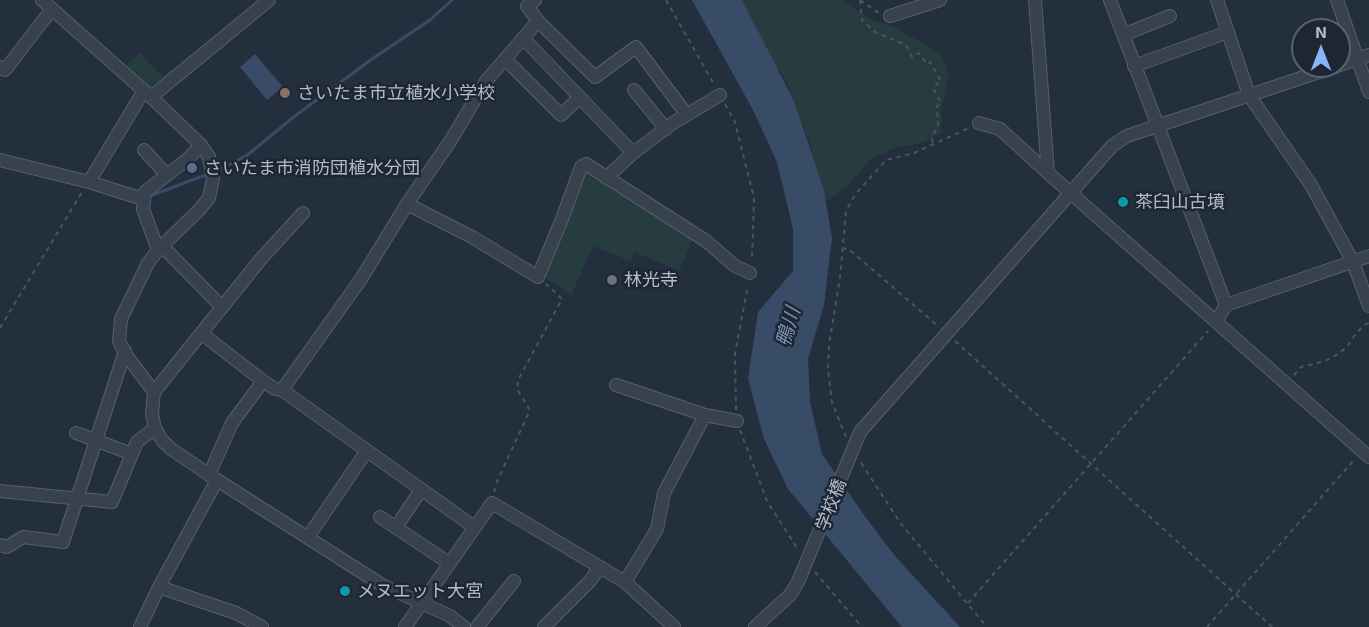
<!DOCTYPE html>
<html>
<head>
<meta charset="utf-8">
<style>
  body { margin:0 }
  #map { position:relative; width:1369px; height:627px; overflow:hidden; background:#242f3e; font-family:"Exo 2",sans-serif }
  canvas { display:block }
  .north { position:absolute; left:1291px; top:18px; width:60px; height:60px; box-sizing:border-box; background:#1d2633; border:2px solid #59626f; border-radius:50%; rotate:0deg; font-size:16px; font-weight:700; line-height:24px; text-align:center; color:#b4bcc9 }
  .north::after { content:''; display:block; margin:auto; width:21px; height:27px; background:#8ab4f8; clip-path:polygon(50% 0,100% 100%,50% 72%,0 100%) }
</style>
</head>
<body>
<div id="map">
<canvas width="1369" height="627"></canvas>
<div class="north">N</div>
</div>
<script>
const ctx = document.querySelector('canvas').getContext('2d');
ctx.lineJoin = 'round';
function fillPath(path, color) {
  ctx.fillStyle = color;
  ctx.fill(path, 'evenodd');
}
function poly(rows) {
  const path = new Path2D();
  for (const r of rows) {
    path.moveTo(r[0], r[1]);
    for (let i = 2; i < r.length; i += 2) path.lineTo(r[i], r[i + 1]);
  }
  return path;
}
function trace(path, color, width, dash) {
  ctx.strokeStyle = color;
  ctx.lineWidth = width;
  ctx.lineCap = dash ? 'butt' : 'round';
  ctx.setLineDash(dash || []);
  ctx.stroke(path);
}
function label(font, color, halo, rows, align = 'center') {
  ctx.font = font + ' "Exo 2","Noto Sans JP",sans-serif';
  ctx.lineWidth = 5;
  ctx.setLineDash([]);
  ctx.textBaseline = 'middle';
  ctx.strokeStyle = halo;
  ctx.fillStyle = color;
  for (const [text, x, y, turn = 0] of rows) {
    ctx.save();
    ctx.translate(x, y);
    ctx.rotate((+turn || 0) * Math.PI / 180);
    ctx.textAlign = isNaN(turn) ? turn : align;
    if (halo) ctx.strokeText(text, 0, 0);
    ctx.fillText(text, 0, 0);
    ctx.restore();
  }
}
const green = poly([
  [740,0,842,0,868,18,896,28,927,46,942,56,949,75,942,107,941,133,921,143,897,147,871,159,846,188,819,206,811,146,794,101,786,80,763,47],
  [140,53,164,77,149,88,126,66],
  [585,172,694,237,679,271,635,252,631,261,593,246,571,295,543,276,563,235]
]);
const water = poly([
  [692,0,742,0,794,101,824,190,832,238,824,305,808,359,810,402,822,454,864,515,895,556,960,627,902,627,788,489,764,439,748,379,758,312,793,271,793,229,777,162,752,108],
  [255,54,283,87,267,100,240,67]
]);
const stream = poly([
  [215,172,246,156,295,116,372,59,430,20,452,0],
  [147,195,150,196,208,174]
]);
const path = poly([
  [666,0,715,86],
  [860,0,862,20,875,32,906,45,912,57,919,53,927,64,930,62,941,81,933,88,941,103,937,106,938,125,933,135,932,144],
  [860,0,880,14],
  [725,104,735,122,754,198,752,261],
  [842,248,850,250,939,327],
  [0,328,82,192],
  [955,341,1272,627],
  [1294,375,1301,367,1325,361,1338,354,1347,347,1355,335,1364,325,1369,323],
  [736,410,735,354,748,285],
  [740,430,767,501,799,551],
  [846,437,832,402,828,370,829,345,840,278,846,211,855,195,886,160,914,153,969,128],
  [861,463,901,524,987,627],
  [494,492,496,484,530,410,517,389,518,380,562,299,546,284],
  [815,572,862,627],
  [968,603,1208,331],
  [1207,627,1354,460]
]);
const minor = poly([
  [42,0,151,97,201,145,209,157,213,179,209,198,199,210,158,250,148,263,121,319,119,341,126,355,154,392,152,414,155,428,162,440,171,449,217,480,382,585,450,616,464,627],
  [535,0,527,6,538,21,595,77,636,47,687,115],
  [1035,0,1048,173,1369,457],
  [1110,0,1226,305],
  [1217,0,1249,95,1311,185,1353,262,1369,306],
  [1337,0,1369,92],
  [890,16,940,0],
  [1123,35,1170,16],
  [523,38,633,153],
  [505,59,561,115,579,98],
  [1339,65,1369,55],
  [1134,66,1228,32],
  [0,67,5,70,52,9],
  [634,90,666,129],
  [151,97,269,0],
  [979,123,1000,129,1048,173],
  [144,150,167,175],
  [0,160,89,182,143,199],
  [606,178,633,153,673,123,720,95],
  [89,182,143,92],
  [407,204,472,237,538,277,562,219,581,167,586,164,706,241,735,266,750,273],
  [162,246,222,307],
  [158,250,143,209,145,192,189,158,201,145],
  [1216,322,1226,305,1369,256],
  [201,333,263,381,275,389,282,390,474,527],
  [616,385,705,415,737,421],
  [282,390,361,279,407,204,451,140,486,81,538,21],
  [154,392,260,260,303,213],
  [76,433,132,454],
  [209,475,232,423,263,381],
  [0,491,112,502,137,442,155,428],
  [380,517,449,563],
  [396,527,421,490],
  [308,537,366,452],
  [0,545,7,547,23,537,63,542,125,351],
  [625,582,657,529,664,493,705,415],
  [159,587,236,613,262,627],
  [140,627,159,587,217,480],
  [405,627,492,503,625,582,674,627],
  [477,627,514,581],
  [544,627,590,581,600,567],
  [755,627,790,595,798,582,860,432,1112,146,1127,136,1337,66]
]);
const markers = [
  [285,93,6,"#8d6e63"],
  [192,168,6,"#5c6f8a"],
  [1123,202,6,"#0f9aa8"],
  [612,280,6,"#6b7280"],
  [345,591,6,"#0f9aa8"]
];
const poiNames = [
  ["さいたま市立植水小学校",297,93],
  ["さいたま市消防団植水分団",204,168],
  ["茶臼山古墳",1135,202],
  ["林光寺",624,280],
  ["メヌエット大宮",357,591]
];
const streetNames = [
  ["学校橋",831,505,-69]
];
const waterNames = [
  ["鴨川",788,327,-74]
];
fillPath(green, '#263c3f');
fillPath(water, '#394c67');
trace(stream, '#394c67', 3);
trace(minor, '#565f6c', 14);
trace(path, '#44595c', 2, [4.5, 4.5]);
trace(minor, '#38414e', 12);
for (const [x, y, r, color] of markers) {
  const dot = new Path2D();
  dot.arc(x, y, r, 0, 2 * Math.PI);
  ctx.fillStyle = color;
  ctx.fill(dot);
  trace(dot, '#1d2633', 2);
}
label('18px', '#b4bcc9', '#1d2633', poiNames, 'left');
label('18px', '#b4bcc9', '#1d2633', streetNames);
label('italic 20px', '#7c92b1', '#1d2633', waterNames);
</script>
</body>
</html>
